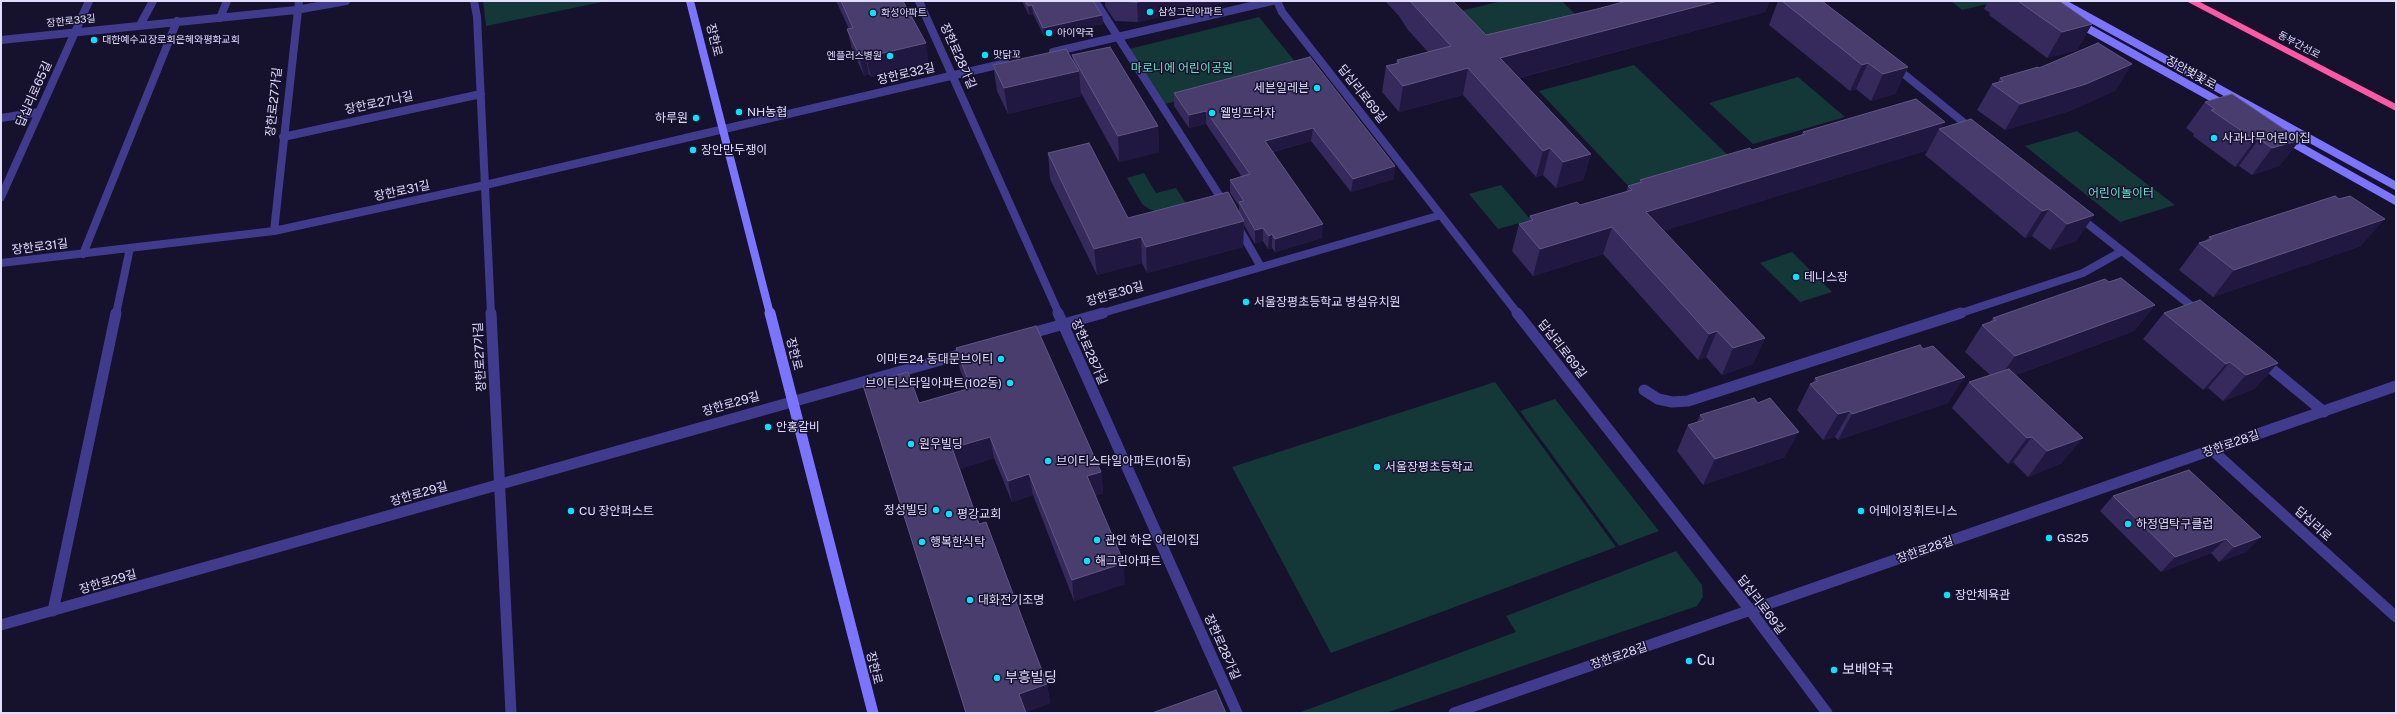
<!DOCTYPE html>
<html>
<head>
<meta charset="utf-8">
<style>
  body { margin:0 }
  #map { position:relative; width:2397px; height:714px; overflow:hidden; background:#16112d; font-family:"Public Sans",sans-serif }
  canvas { display:block }
  .frame { position:absolute; inset:0; border:2px solid #e2ddff; pointer-events:none }
</style>
</head>
<body>
<div id="map">
<canvas width="2397" height="714"></canvas>
<div class="frame"></div>
</div>
<script>
const ctx = document.querySelector('canvas').getContext('2d');
ctx.lineJoin = 'round';
function fillPath(path, color) {
  ctx.fillStyle = color;
  ctx.fill(path, 'evenodd');
}
function poly(rows) {
  const path = new Path2D();
  for (const r of rows) {
    path.moveTo(r[0], r[1]);
    for (let i = 2; i < r.length; i += 2) path.lineTo(r[i], r[i + 1]);
  }
  return path;
}
function trace(path, color, width, dash) {
  ctx.strokeStyle = color;
  ctx.lineWidth = width;
  ctx.lineCap = dash ? 'butt' : 'round';
  ctx.setLineDash(dash || []);
  ctx.stroke(path);
}
function label(font, color, halo, rows, align = 'center') {
  ctx.font = font + ' "Public Sans","Noto Sans KR",sans-serif';
  ctx.lineWidth = 3;
  ctx.setLineDash([]);
  ctx.textBaseline = 'middle';
  ctx.strokeStyle = halo;
  ctx.fillStyle = color;
  for (const [text, x, y, turn = 0] of rows) {
    ctx.save();
    ctx.translate(x, y);
    ctx.rotate((+turn || 0) * Math.PI / 180);
    ctx.textAlign = isNaN(turn) ? turn : align;
    if (halo) ctx.strokeText(text, 0, 0);
    ctx.fillText(text, 0, 0);
    ctx.restore();
  }
}
const green = poly([
  [483,1,607,1,486,26],
  [1502,1,1562,1,1582,21,1486,45,1456,12],
  [1951,1,1995,1,1996,2,1962,10],
  [1259,17,1301,69,1165,104,1129,49],
  [1634,65,1732,159,1631,189,1539,91],
  [1798,77,1845,117,1753,144,1709,103],
  [2077,131,2175,205,2120,222,2025,146],
  [1144,173,1156,193,1176,188,1189,208,1165,214,1149,209,1142,204,1127,178],
  [1501,185,1531,220,1498,229,1469,194],
  [1792,252,1832,292,1800,302,1760,263],
  [1495,382,1616,547,1331,653,1232,467],
  [1555,399,1659,531,1619,546,1520,411],
  [1676,551,1702,585,1703,597,1697,606,1386,713,1298,713,1516,632,1506,616]
]);
const streetFar1 = poly([
  [474,1,477,17,491,314],
  [919,1,1059,314],
  [1095,1,1226,206],
  [1277,1,1282,12,1518,314],
  [220,18,227,1],
  [140,25,153,1],
  [1,40,296,10,346,1],
  [1053,52,1272,1],
  [1894,66,1973,130],
  [1,118,39,112],
  [283,137,481,94],
  [1,197,89,1],
  [2078,216,2199,312],
  [1237,225,1261,267],
  [274,231,299,1],
  [83,254,177,21],
  [1,263,274,231,485,185,1006,63],
  [116,314,130,248],
  [1099,314,1441,215],
  [1958,314,2083,273,2122,251]
]);
const street = poly([
  [491,313,511,713],
  [1058,313,1237,713],
  [1517,313,1750,610,1827,713],
  [1025,335,1103,313],
  [2262,361,2324,412],
  [1644,390,1658,399,1672,402,1688,401,1961,313],
  [2212,450,2396,617],
  [53,611,116,313],
  [1,625,969,352],
  [1454,713,2396,386]
]);
const secondaryFar1 = poly([
  [690,1,770,314],
  [2059,1,2396,186],
  [2078,23,2227,106],
  [2284,138,2396,201]
]);
const secondary = poly([
  [770,313,873,713]
]);
const highway = poly([
  [2186,1,2198,1,2396,104,2396,111,2186,1]
]);
const wall = poly([
  [836,1,903,1,929,63,871,77,869,74,864,76,852,49,847,29,849,29],
  [1022,1,1093,1,1102,15,1103,24,1044,36,1033,14,1029,15],
  [1105,1,1233,1,1138,22,1115,21,1105,6],
  [1385,1,1453,1,1486,35,1597,9,1627,1,1770,1,1765,12,1519,78,1591,154,1583,180,1556,188,1543,175,1536,177,1463,95,1399,112,1382,92,1386,66,1396,64,1397,60,1428,52,1408,30,1399,16],
  [1778,1,1822,1,1908,67,1895,94,1871,101,1856,89,1850,91,1769,25],
  [1988,1,2059,1,2092,24,2077,50,2047,58,1989,15,1990,13,1984,9],
  [1072,55,1158,126,1159,152,1119,162,1080,91,1081,96,1008,114,997,91,993,65,1073,60],
  [1310,57,1394,179,1351,192,1311,141,1273,152,1322,238,1275,252,1272,248,1268,249,1263,241,1255,244,1244,225,1243,247,1147,273,1142,263,1097,275,1050,179,1048,153,1128,218,1239,212,1239,206,1230,193,1230,180,1242,177,1206,124,1189,128,1174,106,1174,93],
  [2039,68,2116,90,2070,111,2005,130,1977,110,1992,84,1998,82,2000,78],
  [2205,102,2300,140,2279,166,2252,175,2239,166,2235,167,2193,136,2194,134,2186,128],
  [1942,127,2094,215,2076,241,2050,250,2032,236,2025,238,1925,155,1928,150,1663,231,1765,338,1753,364,1722,375,1706,357,1698,360,1603,254,1533,276,1512,251,1519,224,1528,221,1530,216,1580,205,1626,192,1628,186,1639,183,1640,180,1752,150,1801,135,1803,132],
  [2209,237,2361,246,2213,297,2179,270,2199,243,2205,241],
  [2109,282,2155,305,2134,331,2016,375,2062,463,2028,477,2013,462,2008,464,1952,408,1969,382,1990,375,1965,352,1982,325,1990,322,1993,318],
  [2164,313,2278,363,2254,389,2223,401,2208,388,2203,390,2143,339],
  [956,348,1101,472,1103,493,1095,496,1125,584,1074,601,1033,495,1012,502,994,458,960,469,979,524,1047,684,1050,703,1026,712,1026,713,966,713,870,407,863,385,919,403,968,389,960,370],
  [1815,378,1948,403,1838,440,1835,437,1823,440,1797,410,1810,384,1813,383],
  [1758,403,1785,457,1703,485,1677,451,1688,425,1697,422,1700,415],
  [2189,470,2246,552,2219,562,2211,553,2161,572,2100,511,2113,496]
]);
const shadedWall = poly([
  [1142,1,1233,1,1138,22,1137,2],
  [1718,1,1770,1,1765,12,1495,84,1500,58],
  [1032,5,1033,14,1029,15,1028,6],
  [1102,15,1103,24,1044,36,1043,28],
  [2092,24,2077,50,2047,58,2062,32],
  [926,43,929,63,871,77,866,57],
  [865,54,869,74,864,76,859,55],
  [1868,63,1856,89,1850,91,1862,65],
  [2132,64,2116,90,2070,111,2005,130,2020,104],
  [1908,67,1895,94,1871,101,1883,74],
  [1468,68,1463,95,1399,112,1403,86],
  [1079,71,1081,96,1008,114,1004,88],
  [1206,111,1206,124,1189,128,1189,115],
  [1945,122,1941,130,1939,129,1928,150,1637,239,1646,212],
  [1158,126,1159,152,1119,162,1118,136],
  [1313,128,1311,141,1264,154,1265,141],
  [2259,139,2239,166,2235,167,2255,140],
  [2300,140,2279,166,2252,175,2272,148],
  [1550,148,1543,175,1536,177,1543,151],
  [1591,154,1583,180,1556,188,1563,162],
  [1395,166,1394,179,1351,192,1353,179],
  [2049,209,2032,236,2025,238,2042,211],
  [2094,215,2076,241,2050,250,2067,224],
  [2385,219,2361,246,2213,297,2234,270],
  [1244,221,1243,247,1147,273,1146,247],
  [1323,224,1322,238,1275,252,1275,239],
  [1612,227,1603,254,1533,276,1540,249],
  [1263,228,1263,241,1255,244,1255,230],
  [1272,234,1272,248,1268,249,1269,236],
  [1141,237,1142,263,1097,275,1094,249],
  [2155,305,2134,331,1997,382,2015,356],
  [1717,331,1706,357,1698,360,1709,334],
  [1765,338,1753,364,1722,375,1733,348],
  [2230,362,2208,388,2203,390,2226,364],
  [2278,363,2254,389,2223,401,2246,375],
  [1965,377,1948,403,1838,440,1852,414],
  [1850,411,1835,437,1823,440,1838,414],
  [1799,432,1785,457,1703,485,1715,459],
  [990,437,994,458,957,470,952,448],
  [2032,437,2013,462,2008,464,2027,438],
  [2083,438,2062,463,2028,477,2047,451],
  [1101,472,1103,493,1089,498,1087,476],
  [1029,474,1033,495,1012,502,1008,481],
  [2261,537,2246,552,2219,562,2234,547],
  [2226,539,2211,553,2161,572,2175,557],
  [1124,563,1125,584,1074,601,1072,580],
  [1047,684,1050,703,1023,713,1019,694]
]);
const building = poly([
  [841,1,903,1,926,43,866,57,865,54,859,55,847,29,853,28,841,1],
  [1025,1,1093,1,1102,15,1043,28,1032,5,1028,6,1025,1],
  [1114,1,1142,1,1137,2,1114,1],
  [1410,1,1453,1,1486,35,1597,9,1627,1,1718,1,1500,58,1591,154,1563,162,1550,148,1543,151,1468,68,1403,86,1386,66,1399,63,1397,60,1451,46,1410,1],
  [1782,1,1822,1,1908,67,1883,74,1868,63,1862,65,1782,1],
  [2018,1,2059,1,2092,24,2062,32,2018,1],
  [2098,43,2132,64,2086,84,2020,104,1992,84,2003,81,2000,78,2038,67,2039,68,2098,43],
  [1110,47,1158,126,1118,136,1072,55,1110,47],
  [1066,49,1079,71,1004,88,993,65,1066,49],
  [1310,57,1395,166,1353,179,1313,128,1265,141,1323,224,1275,239,1272,234,1269,236,1263,228,1255,230,1239,202,1244,201,1230,180,1250,174,1206,111,1189,115,1174,93,1310,57],
  [2232,94,2300,140,2272,148,2259,139,2255,140,2211,110,2215,109,2205,102,2232,94],
  [1916,99,1945,122,1646,212,1765,338,1733,348,1717,331,1709,334,1612,227,1540,249,1519,224,1533,220,1530,216,1577,202,1580,205,1632,190,1628,186,1642,182,1640,180,1750,148,1752,150,1805,134,1803,132,1916,99],
  [1971,119,2094,215,2067,224,2049,209,2042,211,1939,129,1971,119],
  [1089,143,1128,218,1228,192,1244,221,1146,247,1141,237,1094,249,1048,153,1089,143],
  [2335,196,2339,199,2350,196,2385,219,2234,270,2199,243,2212,239,2209,237,2335,196],
  [2121,278,2155,305,2015,356,1982,325,1996,320,1993,318,2105,279,2109,282,2121,278],
  [2200,300,2278,363,2246,375,2230,362,2226,364,2164,313,2200,300],
  [1036,326,1101,472,1087,476,1124,563,1072,580,1029,474,1008,481,990,437,952,448,979,524,986,522,1047,684,1019,694,1026,713,966,713,863,385,908,372,919,403,971,388,956,348,1036,326],
  [1920,345,1923,349,1933,346,1965,377,1852,414,1850,411,1838,414,1810,384,1818,381,1815,378,1920,345],
  [2009,369,2083,438,2047,451,2032,437,2027,438,1969,382,2009,369],
  [1754,398,1758,403,1770,398,1799,432,1715,459,1688,425,1704,420,1700,415,1754,398],
  [2189,470,2261,537,2234,547,2226,539,2175,557,2113,496,2189,470],
  [1216,690,1226,713,1152,713,1216,690]
]);
const markers = [
  [1150,12,4,"#09e1ff"],
  [873,13,4,"#09e1ff"],
  [1049,33,4,"#09e1ff"],
  [94,40,4,"#09e1ff"],
  [985,55,4,"#09e1ff"],
  [890,56,4,"#09e1ff"],
  [1317,88,4,"#09e1ff"],
  [739,112,4,"#09e1ff"],
  [1212,113,4,"#09e1ff"],
  [696,118,4,"#09e1ff"],
  [2214,138,4,"#09e1ff"],
  [693,150,4,"#09e1ff"],
  [1796,277,4,"#09e1ff"],
  [1246,302,4,"#09e1ff"],
  [1001,359,4,"#09e1ff"],
  [1010,383,4,"#09e1ff"],
  [768,427,4,"#09e1ff"],
  [911,444,4,"#09e1ff"],
  [1048,461,4,"#09e1ff"],
  [1377,467,4,"#09e1ff"],
  [936,510,4,"#09e1ff"],
  [571,511,4,"#09e1ff"],
  [1861,511,4,"#09e1ff"],
  [949,514,4,"#09e1ff"],
  [2128,524,4,"#09e1ff"],
  [2049,538,4,"#09e1ff"],
  [1097,540,4,"#09e1ff"],
  [922,542,4,"#09e1ff"],
  [1087,561,4,"#09e1ff"],
  [1947,595,4,"#09e1ff"],
  [970,600,4,"#09e1ff"],
  [1689,661,4,"#09e1ff"],
  [1834,670,4,"#09e1ff"],
  [997,678,4,"#09e1ff"]
];
const farPoinames = [
  ["삼성그린아파트",1158,12],
  ["화성아파트",881,13],
  ["아이약국",1057,33],
  ["대한예수교장로회은혜와평화교회",102,40],
  ["맛닭꼬",993,55],
  ["엔플러스병원",882,56,"right"]
];
const farStreetnames = [
  ["장한로33길",71,21,-6],
  ["동부간선로",2299,45,28]
];
const streetNames = [
  ["장한로",714,40,76],
  ["장한로28가길",958,56,66],
  ["장안벚꽃로",2191,73,29],
  ["장한로32길",906,74,-13],
  ["답십리로65길",34,94,-66],
  ["답십리로69길",1362,94,52],
  ["장한로27가길",274,102,-84],
  ["장한로27나길",379,103,-12],
  ["장한로31길",402,191,-12],
  ["장한로31길",40,247,-7],
  ["장한로30길",1115,294,-16],
  ["답십리로69길",1562,349,52],
  ["장한로28가길",1089,352,66],
  ["장한로",794,354,76],
  ["장한로27가길",480,357,-93],
  ["장한로29길",731,404,-16],
  ["장한로28길",2231,444,-19],
  ["장한로29길",419,494,-16],
  ["답십리로",2313,524,42],
  ["장한로28길",1925,550,-19],
  ["장한로29길",108,582,-16],
  ["답십리로69길",1761,605,53],
  ["장한로28가길",1222,647,66],
  ["장한로28길",1619,656,-19],
  ["장한로",874,668,76]
];
const parkNames = [
  ["마로니에 어린이공원",1182,68],
  ["어린이놀이터",2121,193]
];
const poiNames = [
  ["세븐일레븐",1309,88,"right"],
  ["NH농협",747,112],
  ["웰빙프라자",1220,113],
  ["하루원",688,118,"right"],
  ["사과나무어린이집",2222,138],
  ["장안만두쟁이",701,150],
  ["테니스장",1804,277],
  ["서울장평초등학교 병설유치원",1254,302],
  ["이마트24 동대문브이티",993,359,"right"],
  ["브이티스타일아파트(102동)",1002,383,"right"],
  ["안홍갈비",776,427],
  ["원우빌딩",919,444],
  ["브이티스타일아파트(101동)",1056,461],
  ["서울장평초등학교",1385,467],
  ["정성빌딩",928,510,"right"],
  ["CU 장안퍼스트",579,511],
  ["어메이징휘트니스",1869,511],
  ["평강교회",957,514],
  ["하정엽탁구클럽",2136,524],
  ["GS25",2057,538],
  ["관인 하은 어린이집",1105,540],
  ["행복한식탁",930,542],
  ["해그린아파트",1095,561],
  ["장안체육관",1955,595],
  ["대화전기조명",978,600]
];
const nearPoinames = [
  ["Cu",1697,661],
  ["보배약국",1842,670],
  ["부흥빌딩",1005,678]
];
fillPath(green, '#143737');
trace(streetFar1, '#403b8d', 8);
trace(street, '#403b8d', 11);
trace(secondaryFar1, '#7b74ff', 8);
trace(secondary, '#7b74ff', 11);
fillPath(highway, '#ff58a4');
fillPath(wall, '#352a5b');
fillPath(shadedWall, '#211841');
fillPath(building, '#483d6d');
trace(building, '#605684', 1);
for (const [x, y, r, color] of markers) {
  const dot = new Path2D();
  dot.arc(x, y, r, 0, 2 * Math.PI);
  ctx.fillStyle = color;
  ctx.fill(dot);
  trace(dot, '#16112d', 1.5);
}
label('10px', '#e2ddff', '#16112d', farPoinames, 'left');
label('10px', '#e2ddff', '#16112d', farStreetnames);
label('12px', '#e2ddff', '#16112d', streetNames);
label('12px', '#64e4c7', '#16112d', parkNames);
label('12px', '#e2ddff', '#16112d', poiNames, 'left');
label('14px', '#e2ddff', '#16112d', nearPoinames, 'left');
</script>
</body>
</html>
